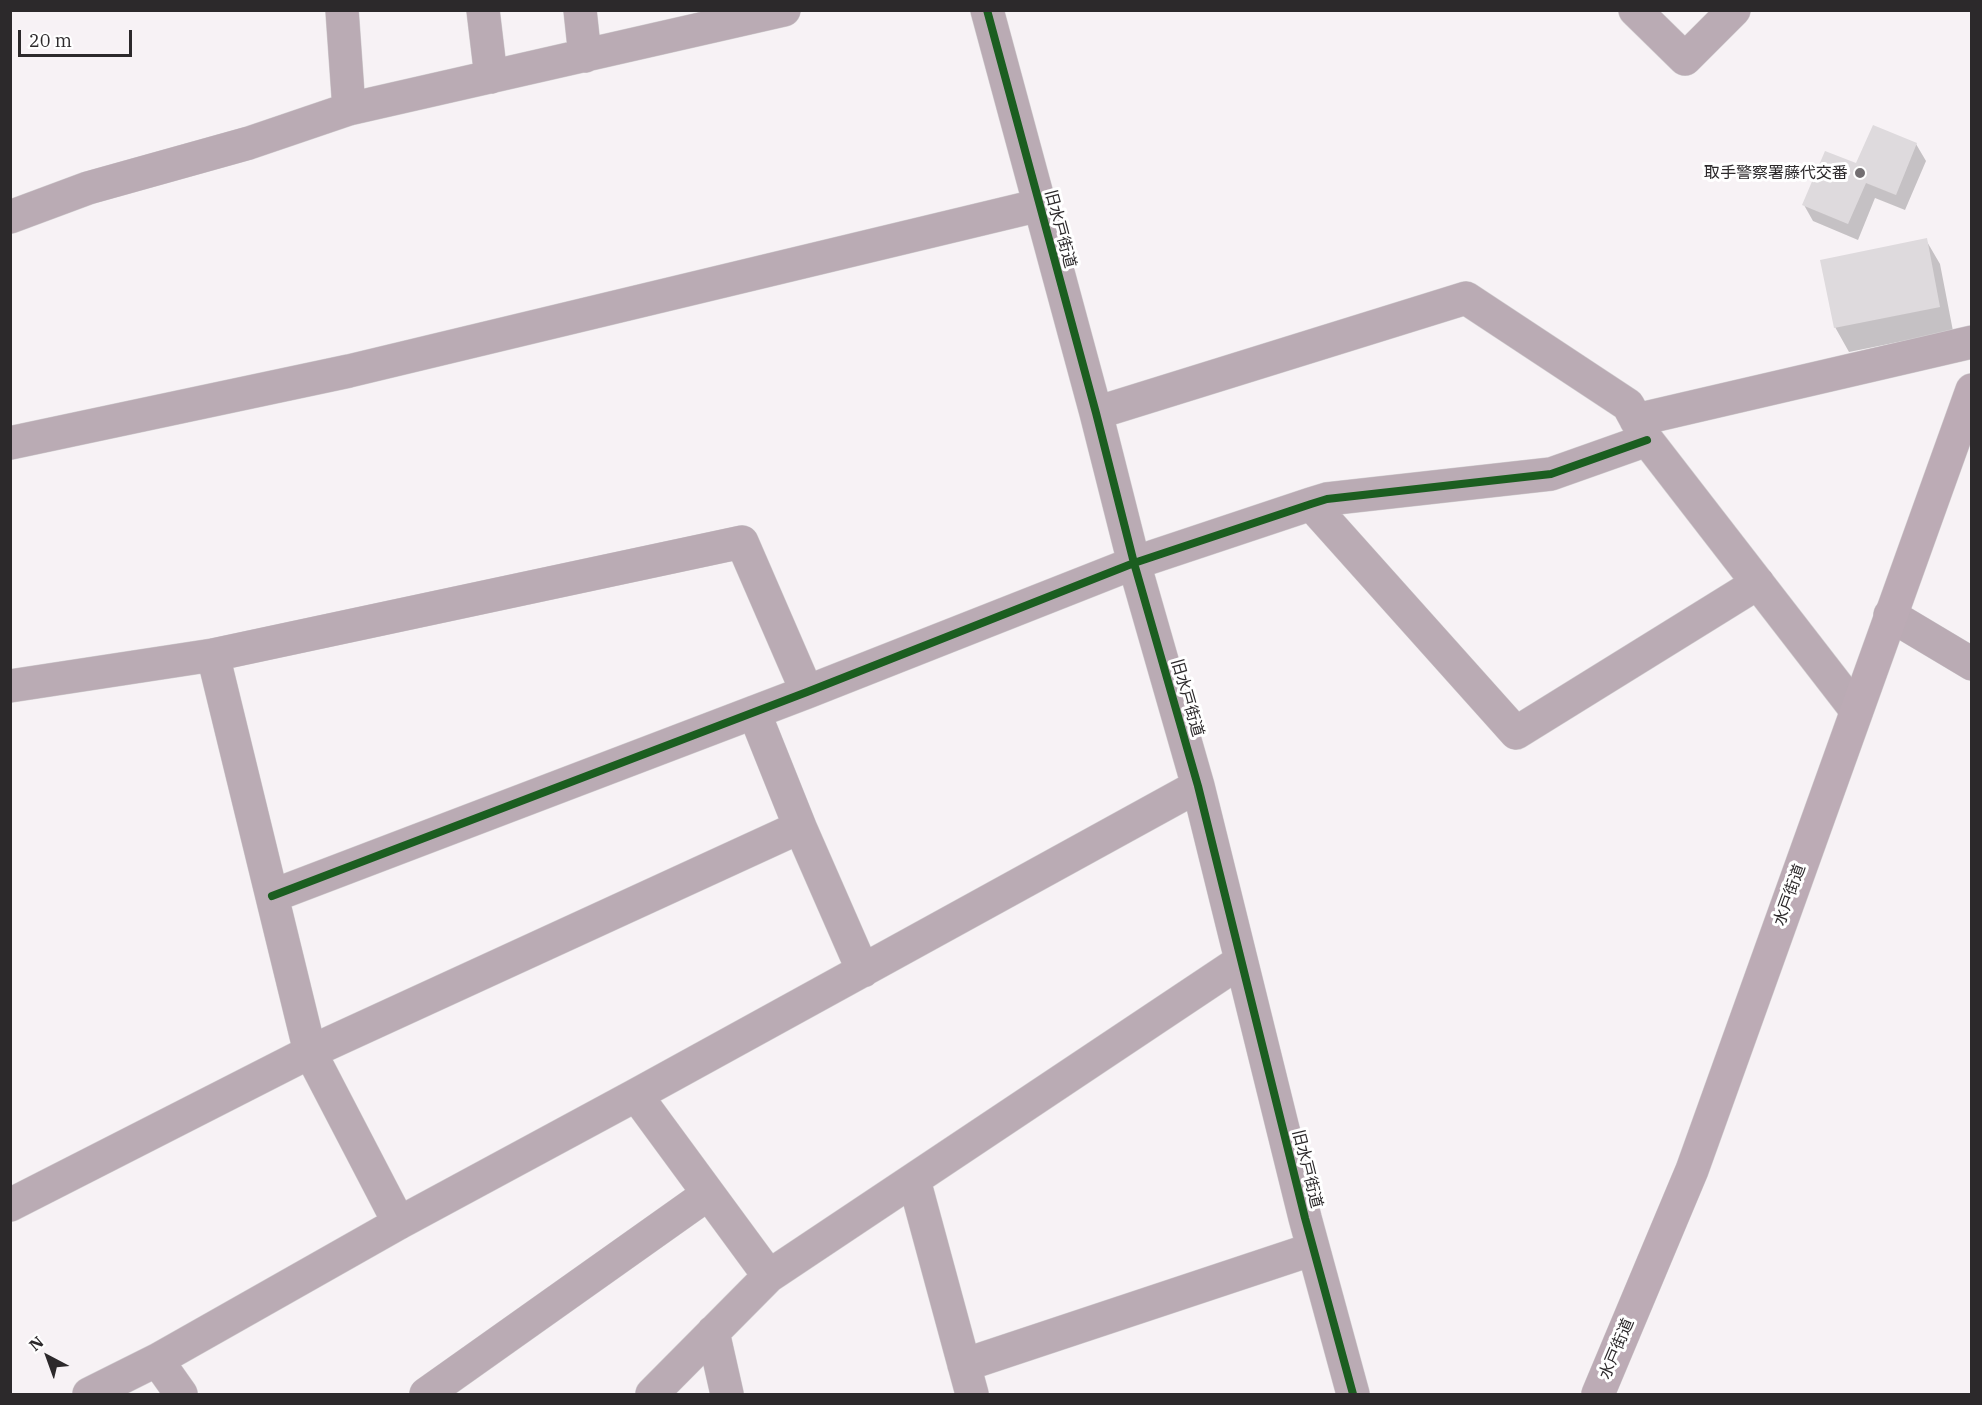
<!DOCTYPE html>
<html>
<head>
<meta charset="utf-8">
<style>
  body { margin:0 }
  #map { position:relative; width:1982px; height:1405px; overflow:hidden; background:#f7f2f5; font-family:"IBM Plex Serif",serif }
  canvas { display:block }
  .frame { position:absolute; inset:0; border:12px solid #2c292b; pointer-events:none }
  .north { position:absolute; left:18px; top:1327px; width:60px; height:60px; -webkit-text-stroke:4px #fff; paint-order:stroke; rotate:319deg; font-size:16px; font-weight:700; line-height:24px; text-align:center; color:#2c292b }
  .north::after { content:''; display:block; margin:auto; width:21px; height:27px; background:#2c292b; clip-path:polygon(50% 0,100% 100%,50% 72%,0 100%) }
  .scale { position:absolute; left:18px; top:30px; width:114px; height:27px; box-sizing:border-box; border:3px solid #2c292b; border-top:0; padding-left:8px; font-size:18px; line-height:21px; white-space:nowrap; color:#2c292b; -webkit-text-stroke:4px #fff; paint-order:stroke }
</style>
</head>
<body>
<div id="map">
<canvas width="1982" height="1405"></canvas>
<div class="frame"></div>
<div class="north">N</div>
<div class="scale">20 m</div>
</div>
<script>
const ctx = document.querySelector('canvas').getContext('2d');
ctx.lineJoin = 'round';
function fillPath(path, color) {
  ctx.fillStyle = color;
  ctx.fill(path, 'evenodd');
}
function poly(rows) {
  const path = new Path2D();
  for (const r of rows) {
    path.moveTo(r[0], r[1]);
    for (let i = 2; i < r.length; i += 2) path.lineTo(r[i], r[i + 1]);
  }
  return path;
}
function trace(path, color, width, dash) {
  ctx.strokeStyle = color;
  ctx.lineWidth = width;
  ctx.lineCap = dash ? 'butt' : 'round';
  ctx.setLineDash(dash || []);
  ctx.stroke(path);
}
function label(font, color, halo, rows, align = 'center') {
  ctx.font = font + ' "IBM Plex Serif","Noto Sans JP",serif';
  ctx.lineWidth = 6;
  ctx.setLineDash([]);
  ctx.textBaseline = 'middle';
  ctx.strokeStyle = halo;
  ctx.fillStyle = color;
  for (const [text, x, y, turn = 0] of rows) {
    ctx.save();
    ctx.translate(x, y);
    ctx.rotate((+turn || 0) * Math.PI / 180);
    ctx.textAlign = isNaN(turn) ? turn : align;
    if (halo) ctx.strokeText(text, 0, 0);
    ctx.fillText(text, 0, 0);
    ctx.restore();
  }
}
const shadow = poly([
  [1916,144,1926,161,1905,210,1875,198,1858,240,1813,221,1804,205,1857,165],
  [1926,240,1940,264,1953,331,1849,352,1835,327]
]);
const building = poly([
  [1873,125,1917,143,1896,195,1866,183,1848,224,1802,205,1825,151,1856,163],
  [1927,238,1940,307,1834,328,1820,260]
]);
const minor = poly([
  [342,10,349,109],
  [483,10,491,77],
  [580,10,585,56],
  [987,10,1096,413,1134,563,1198,786,1305,1218,1353,1394],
  [1635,10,1685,59,1734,10],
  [10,217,88,188,249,143,349,109,784,10],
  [1096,413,1466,298,1628,405,1647,440,1856,710],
  [1636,420,1972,342],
  [10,443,349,371,1040,205],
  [1311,504,1516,733,1758,583],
  [1890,615,1972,664],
  [213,655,310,1052,399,1223],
  [10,686,213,655,742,542,807,692],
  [754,712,800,827],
  [272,896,807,692,1134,563,1311,504,1327,499,1551,474,1647,440],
  [636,1095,769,1276],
  [914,1180,972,1394],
  [10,1205,310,1052,800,827,863,971],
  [713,1332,727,1394],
  [157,1360,181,1394],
  [964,1365,1313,1249],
  [89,1394,157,1360,399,1223,636,1095,1198,786],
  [426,1394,708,1194],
  [652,1394,769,1276,1241,961]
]);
const major = poly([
  [1598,1394,1692,1170,1972,390]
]);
const cycleway = poly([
  [987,10,1096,413,1134,563,1198,786,1305,1218,1353,1394],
  [272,896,807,692,1134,563,1311,504,1327,499,1551,474,1647,440]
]);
const markers = [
  [1860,173,6,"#736f72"]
];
const poiNames = [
  ["取手警察署藤代交番",1848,173]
];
const streetNames = [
  ["旧水戸街道",1060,229,75],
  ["旧水戸街道",1187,698,74],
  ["水戸街道",1790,895,-70],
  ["旧水戸街道",1307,1169,76],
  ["水戸街道",1617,1349,-67]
];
fillPath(shadow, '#0003');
fillPath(building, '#dedadd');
trace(minor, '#d2cfd1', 34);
trace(major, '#d2cfd1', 34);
trace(minor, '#baabb4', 33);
trace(major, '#bcabb5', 33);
trace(cycleway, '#1b5e20', 8);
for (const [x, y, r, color] of markers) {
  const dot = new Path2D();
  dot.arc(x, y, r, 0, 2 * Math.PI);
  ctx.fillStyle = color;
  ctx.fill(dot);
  trace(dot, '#fff', 2);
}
label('16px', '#2c292b', '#fff', poiNames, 'right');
label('16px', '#2c292b', '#fff', streetNames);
</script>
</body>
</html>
